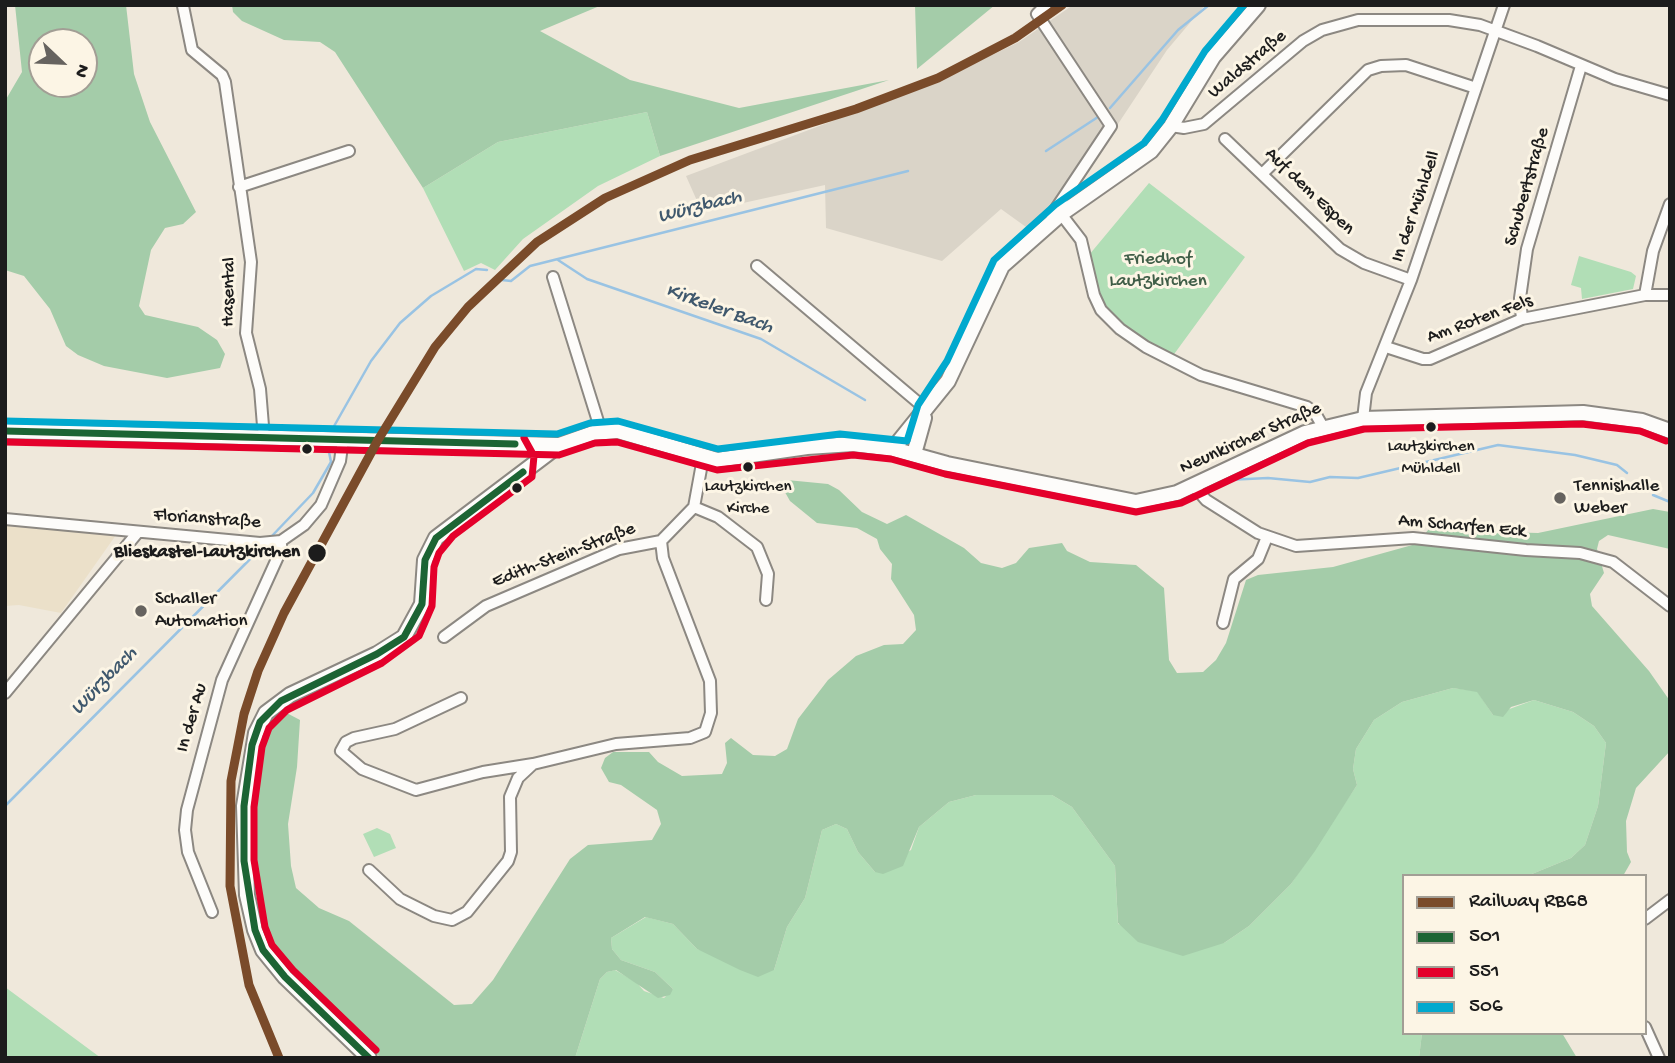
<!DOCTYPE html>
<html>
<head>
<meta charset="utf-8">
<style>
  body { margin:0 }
  #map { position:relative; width:1675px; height:1063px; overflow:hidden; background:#efe8db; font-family:"Gochi Hand",sans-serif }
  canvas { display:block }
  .frame { position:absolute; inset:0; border:7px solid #1c1c1c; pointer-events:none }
  .legend { position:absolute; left:1402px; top:874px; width:245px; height:161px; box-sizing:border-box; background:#fcf5e5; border:2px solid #a29e95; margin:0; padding:9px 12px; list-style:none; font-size:21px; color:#1c1c1c }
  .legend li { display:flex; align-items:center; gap:14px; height:35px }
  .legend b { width:35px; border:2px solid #a29e95 }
  .north { position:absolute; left:28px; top:28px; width:70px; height:70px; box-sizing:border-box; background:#fcf5e5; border:2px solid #a29e95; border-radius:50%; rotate:113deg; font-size:19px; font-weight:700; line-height:28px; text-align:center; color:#1c1c1c }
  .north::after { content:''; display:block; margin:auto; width:24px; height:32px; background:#66635f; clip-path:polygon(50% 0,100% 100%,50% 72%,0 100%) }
</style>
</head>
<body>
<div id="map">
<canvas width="1675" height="1063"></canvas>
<div class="frame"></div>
<ul class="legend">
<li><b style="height:9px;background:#7a4b2a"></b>Railway RB68</li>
<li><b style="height:9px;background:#1c6434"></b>501</li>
<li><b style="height:9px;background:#e4002b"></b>551</li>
<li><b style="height:9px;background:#00a9ce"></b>506</li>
</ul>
<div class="north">N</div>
</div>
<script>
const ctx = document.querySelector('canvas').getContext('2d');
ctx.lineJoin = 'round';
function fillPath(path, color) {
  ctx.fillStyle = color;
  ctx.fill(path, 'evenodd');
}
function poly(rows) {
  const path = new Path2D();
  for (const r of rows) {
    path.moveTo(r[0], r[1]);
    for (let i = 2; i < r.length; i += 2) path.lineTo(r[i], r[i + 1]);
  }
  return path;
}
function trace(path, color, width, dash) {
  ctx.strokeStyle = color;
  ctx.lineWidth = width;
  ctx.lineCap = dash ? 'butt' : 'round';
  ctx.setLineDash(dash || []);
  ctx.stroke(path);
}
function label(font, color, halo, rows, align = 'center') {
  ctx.font = font + ' "Gochi Hand",sans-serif';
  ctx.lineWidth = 6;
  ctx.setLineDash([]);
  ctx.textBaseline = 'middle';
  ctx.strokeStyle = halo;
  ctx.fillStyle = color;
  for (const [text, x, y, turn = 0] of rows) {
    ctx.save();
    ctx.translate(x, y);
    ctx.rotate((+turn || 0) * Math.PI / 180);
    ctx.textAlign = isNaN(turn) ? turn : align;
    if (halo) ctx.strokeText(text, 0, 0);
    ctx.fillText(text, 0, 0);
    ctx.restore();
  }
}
const built = poly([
  [5,525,116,535,61,613,19,605,5,606]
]);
const industrial = poly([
  [1073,5,1205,5,1167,50,1063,207,1033,232,1001,209,942,261,826,228,825,185,702,212,686,176,934,83,1019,42]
]);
const green = poly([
  [647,112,660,156,598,186,523,239,495,270,481,263,464,271,423,188,498,142],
  [1149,183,1245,257,1172,357,1141,338,1112,316,1102,301,1089,255],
  [1579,256,1631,272,1636,276,1633,289,1582,299,1581,288,1571,285],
  [1453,688,1477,691,1493,715,1534,700,1573,712,1594,726,1606,743,1598,806,1585,845,1571,858,1527,876,1404,876,1404,1033,1422,1033,1419,1058,575,1058,600,979,607,972,615,970,636,982,644,991,664,998,673,989,655,972,621,960,612,949,611,938,646,917,673,924,697,949,774,970,787,927,805,898,822,830,836,824,847,829,858,852,875,872,911,850,919,827,949,802,976,795,1052,795,1072,807,1115,866,1118,924,1224,943,1249,926,1291,884,1357,785,1353,769,1356,749,1374,720,1402,702],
  [377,828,390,834,396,848,374,857,363,834],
  [5,987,101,1058,5,1058]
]);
const forest = poly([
  [15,5,126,5,134,74,150,122,196,212,183,224,165,228,151,250,139,306,145,315,198,327,217,340,225,354,220,368,167,378,104,366,78,355,66,346,50,309,24,276,5,270,5,101,22,72],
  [42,42,84,42,84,84,42,84],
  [232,5,602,5,540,31,630,80,739,108,889,80,660,156,647,112,498,142,423,188,335,52,320,42,284,40,242,21,233,12],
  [915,5,995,5,917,69],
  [787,480,828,484,839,490,862,512,887,524,906,515,964,548,981,563,1002,568,1016,563,1029,548,1062,543,1067,551,1090,562,1136,565,1164,588,1169,660,1177,673,1203,672,1216,660,1226,643,1246,580,1258,575,1333,567,1416,544,1429,529,1472,523,1503,532,1538,533,1653,509,1670,512,1670,549,1608,535,1599,541,1597,549,1604,573,1590,594,1592,606,1649,671,1670,701,1670,751,1636,788,1626,821,1627,852,1631,862,1623,876,1527,876,1571,858,1585,845,1598,806,1606,743,1594,726,1573,712,1534,700,1511,707,1503,717,1493,715,1477,692,1453,688,1402,702,1374,720,1356,749,1353,769,1357,785,1315,851,1291,884,1249,926,1224,943,1183,956,1138,942,1118,923,1115,866,1072,807,1052,795,976,795,949,802,919,827,903,866,883,874,875,872,858,852,847,829,836,824,822,830,805,898,787,927,774,970,758,977,740,970,697,949,673,924,645,917,611,938,612,949,621,960,655,972,673,989,670,995,658,998,616,970,607,972,600,979,575,1058,381,1058,294,977,262,927,252,853,256,779,265,734,281,710,300,720,297,767,288,824,291,866,296,888,319,908,349,921,454,1005,472,1004,493,980,570,859,588,845,652,840,661,824,657,810,621,785,609,782,601,768,605,758,613,752,649,752,658,762,682,776,722,774,727,763,725,743,731,738,753,755,775,756,787,749,798,719,828,680,856,656,884,645,903,644,916,630,914,615,891,579,892,564,880,549,877,539,857,528,817,523,790,501,782,487],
  [1422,1033,1562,1033,1577,1058,1419,1058]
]);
const stream = poly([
  [1110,108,1178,30,1209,5],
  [1046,151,1101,115],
  [558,260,587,279,761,339,865,400],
  [502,280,511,281,530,266,908,171],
  [333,428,371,361,400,323,431,296,476,269,487,270],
  [1226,480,1268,478,1310,482,1330,477,1358,478,1498,445,1575,455,1617,465,1627,473],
  [1653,495,1670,502],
  [270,538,313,493,331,462,329,452],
  [5,806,263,546]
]);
const minor = poly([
  [1046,5,1037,14,1111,126,1055,210,1050,223],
  [183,6,192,50,222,75,225,82,251,262,246,333,260,389,264,438],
  [1171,126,1184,128,1204,124,1303,41,1322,30,1358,20,1449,20,1480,25,1537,46,1615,79,1670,95],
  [1225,139,1340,249,1364,263,1411,280],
  [1263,173,1368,70,1381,66,1406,65,1476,88],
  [239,187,349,151],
  [1061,214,1081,240,1094,295,1101,310,1120,329,1146,347,1201,375,1307,407,1315,413,1323,427],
  [757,266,927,410],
  [553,277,601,431],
  [1645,295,1653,251,1670,204],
  [1522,319,1520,298,1527,249,1581,66],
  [1386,347,1423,359,1430,359,1522,319,1645,295,1670,295],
  [1363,419,1366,393,1411,280,1504,5],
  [1193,485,1206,500,1258,533,1296,546,1413,538,1526,550,1580,553,1613,562,1670,606],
  [694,507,718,517,757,547,768,574,766,600],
  [5,519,260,543,281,541,304,525,321,505,340,461,343,439],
  [1223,623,1234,579,1258,559,1267,537],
  [444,637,486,606,619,549,661,541,694,507,703,458],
  [5,693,138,532],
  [461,698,395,729,354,738,346,742,341,751,362,769,416,790,483,772,533,764],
  [369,870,400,899,434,916,452,920,467,912,508,861,511,852,510,797,518,778,533,764,616,744,690,738,705,732,711,713,710,681,663,558,661,541],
  [212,912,188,852,185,830,187,810,222,680,281,550,281,541],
  [1645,919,1670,900],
  [1645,1027,1659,1058]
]);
const secondary = poly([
  [5,431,559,445,593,433,618,431,717,460,807,447,853,444,893,449,947,464,1136,502,1177,493,1305,433,1363,419,1583,413,1642,421,1670,431],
  [893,449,948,381,1002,266,1061,214,1151,151,1171,126,1213,57,1258,5],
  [914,454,924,418],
  [369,1058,285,977,263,950,255,930,247,895,244,806,256,733,266,713,290,695,377,654,404,637,422,604,425,560,436,538,559,445]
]);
const bus1 = poly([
  [5,431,515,444],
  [369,1058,285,977,263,950,255,930,244,861,244,806,252,745,260,722,281,701,377,654,404,637,422,604,425,560,436,538,523,472]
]);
const bus2 = poly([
  [5,442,559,455,595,443,617,442,717,470,853,455,891,459,945,474,1136,512,1181,503,1308,443,1364,429,1582,424,1640,431,1666,441],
  [376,1050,293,970,272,945,265,927,254,860,254,807,262,747,269,728,287,710,382,663,419,636,432,606,434,567,439,553,453,536,532,477,534,456,524,438]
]);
const bus3 = poly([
  [5,421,557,434,590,423,618,421,718,449,840,434,907,441,918,405,947,361,994,260,1055,205,1144,143,1162,120,1205,51,1244,5]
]);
const rail1 = poly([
  [279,1058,249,985,230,886,231,781,244,714,258,671,284,613,378,440,435,347,468,307,537,242,605,198,690,160,856,109,938,78,1015,38,1062,5]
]);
const markers = [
  [1431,427,6,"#1c1c1c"],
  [307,449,6,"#1c1c1c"],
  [748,467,6,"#1c1c1c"],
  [517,488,6,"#1c1c1c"],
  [1560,498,7,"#66635f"],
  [317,553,10,"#1c1c1c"],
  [141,611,7,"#66635f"]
];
const busNames = [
  ["Lautzkirchen",1431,447],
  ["Mühldell",1431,469],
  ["Lautzkirchen",748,487],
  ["Kirche",748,509]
];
const streetNames = [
  ["Waldstraße",1248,65,-40],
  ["Schubertstraße",1528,187,-74],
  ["Auf dem Espen",1309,192,44],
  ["In der Mühldell",1417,207,-71],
  ["Hasental",230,292,-89],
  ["Am Roten Fels",1480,320,-20],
  ["Neunkircher Straße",1251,439,-24],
  ["Florianstraße",207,520,4],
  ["Am Scharfen Eck",1462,527,5],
  ["Edith-Stein-Straße",564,556,-21],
  ["In der Au",193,718,-74]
];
const parkNames = [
  ["Friedhof",1158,260],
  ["Lautzkirchen",1158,282]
];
const poiNames = [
  ["Tennishalle",1574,487],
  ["Weber",1574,509],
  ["Schaller",155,600],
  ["Automation",155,622]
];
const stopNames = [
  ["Blieskastel-Lautzkirchen",300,553]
];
const waterNames = [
  ["Würzbach",700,208,-14],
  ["Kirkeler Bach",719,310,20],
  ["Würzbach",105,682,-46]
];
fillPath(built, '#ebe0c9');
fillPath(industrial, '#dad4c8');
fillPath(green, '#b1deb6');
fillPath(forest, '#a4cca9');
trace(stream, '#99c3e3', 2.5);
trace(minor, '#8c8882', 14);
trace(secondary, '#8c8882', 18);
trace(minor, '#fdfcfa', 10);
trace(secondary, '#fdfcfa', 14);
trace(bus1, '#1c6434', 7);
trace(bus2, '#e4002b', 7);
trace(bus3, '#00a9ce', 7);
trace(rail1, '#7a4b2a', 9);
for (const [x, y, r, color] of markers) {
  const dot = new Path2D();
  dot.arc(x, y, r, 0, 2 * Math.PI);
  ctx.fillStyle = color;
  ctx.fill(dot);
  trace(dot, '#fcf5e5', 2.5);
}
label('17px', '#1c1c1c', '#fcf5e5', busNames);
label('19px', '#1c1c1c', '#fcf5e5', streetNames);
label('19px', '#3f5d47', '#fcf5e5', parkNames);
label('19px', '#1c1c1c', '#fcf5e5', poiNames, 'left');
label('bold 19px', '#1c1c1c', '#fcf5e5', stopNames, 'right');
label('italic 21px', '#3f586d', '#fcf5e5', waterNames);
</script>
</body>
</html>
